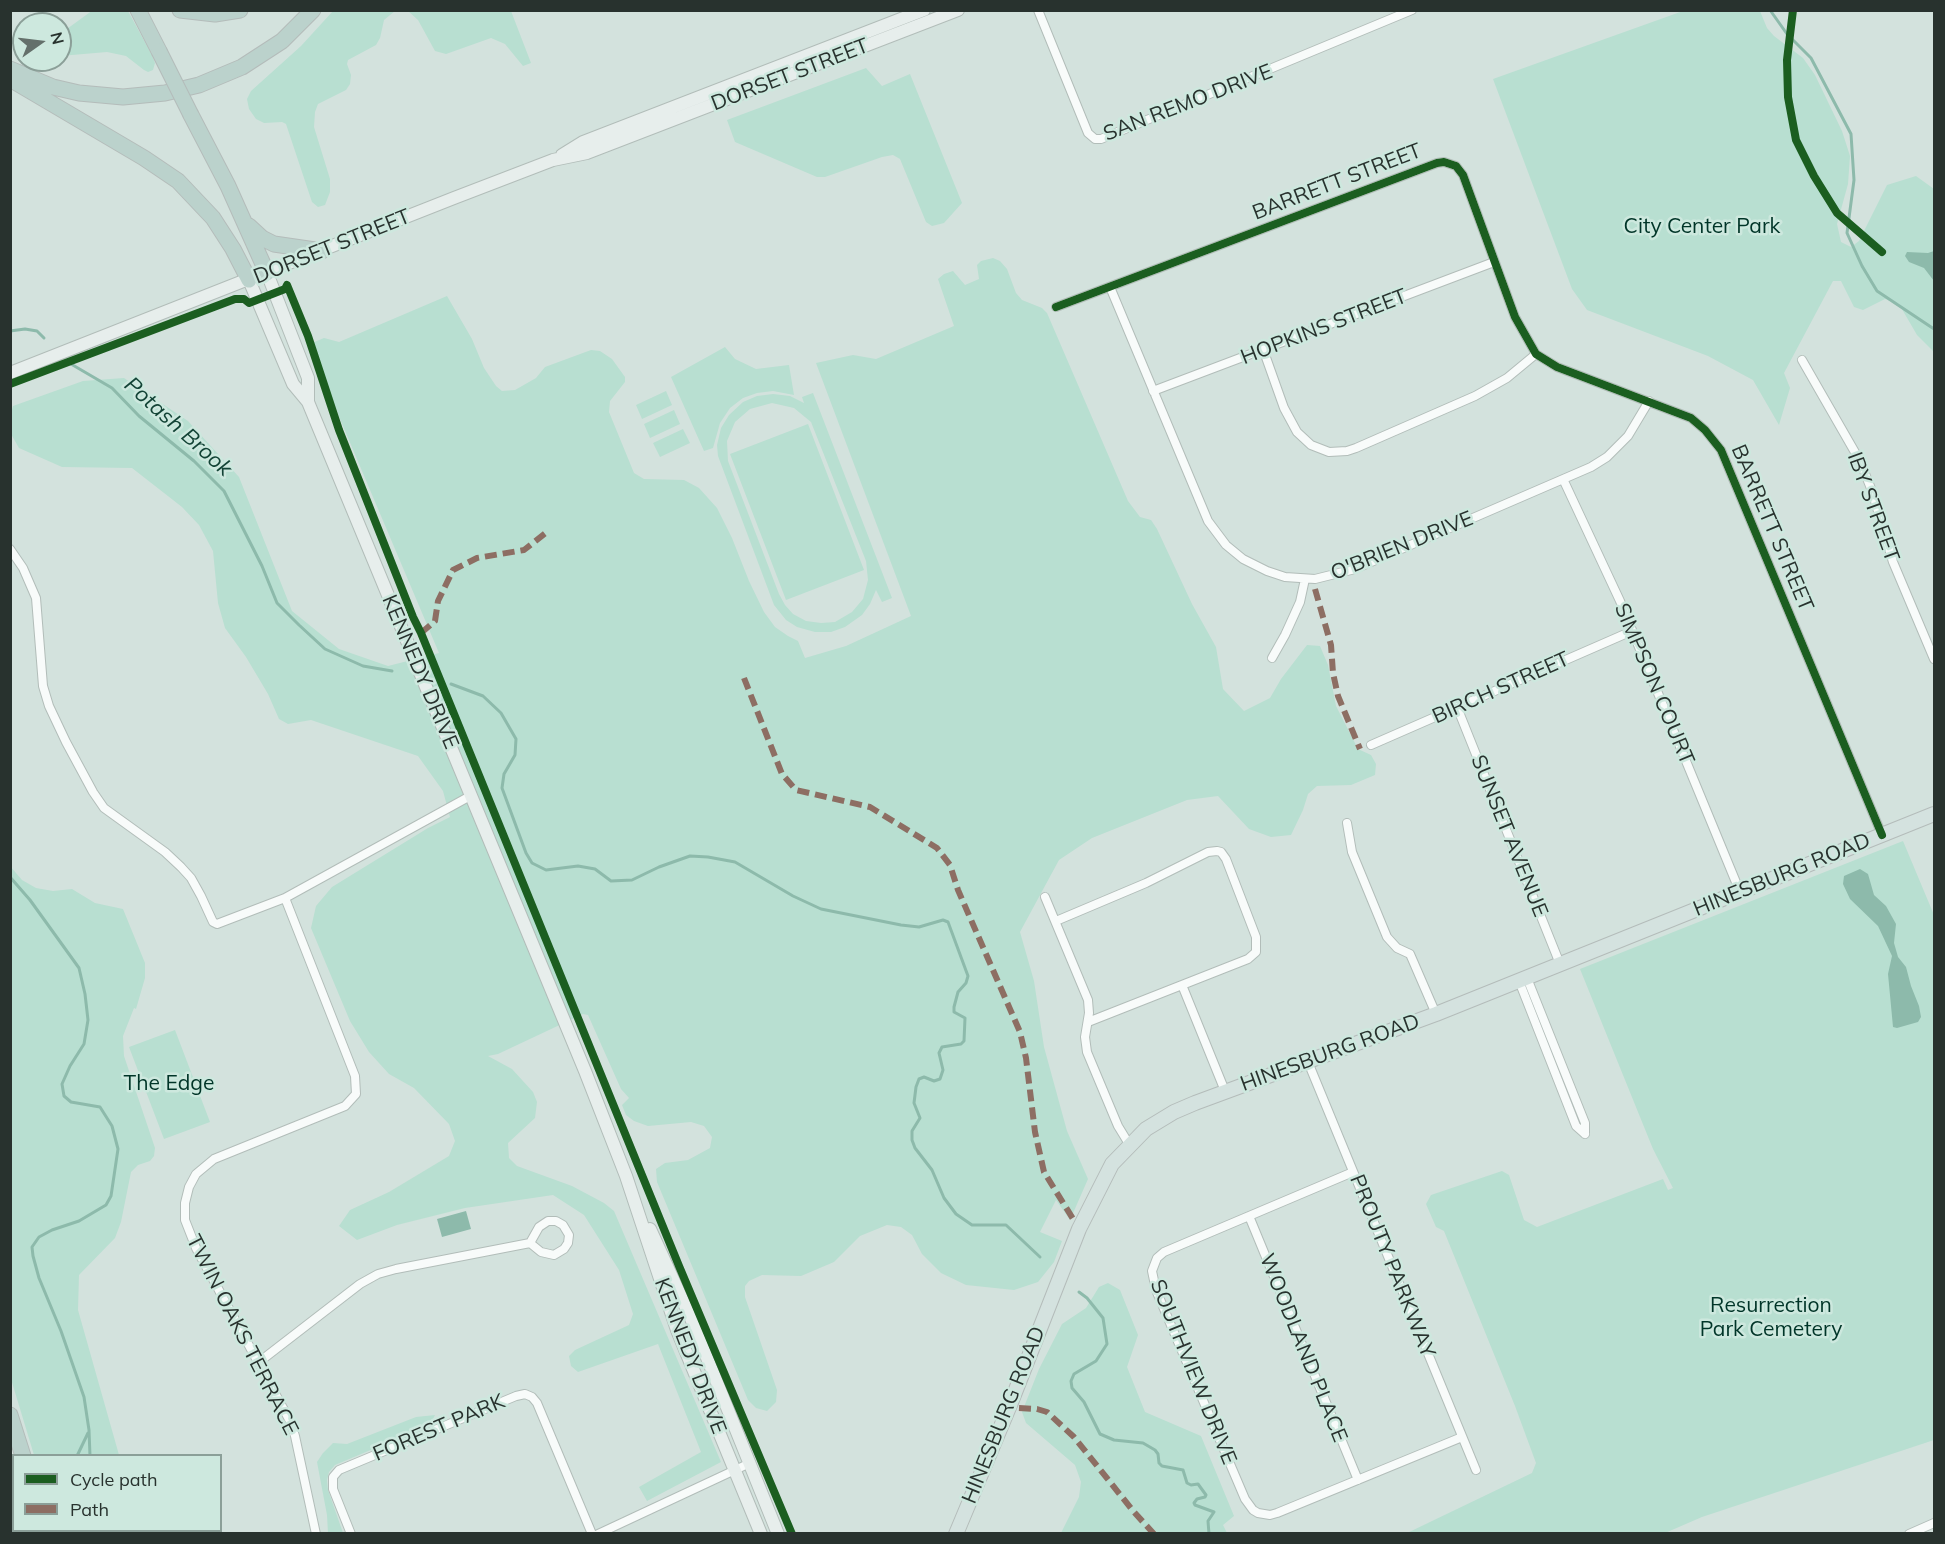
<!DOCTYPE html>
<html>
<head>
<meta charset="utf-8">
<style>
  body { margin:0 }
  #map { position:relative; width:1945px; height:1544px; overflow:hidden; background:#d3e2dd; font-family:Mulish,sans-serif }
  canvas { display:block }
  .frame { position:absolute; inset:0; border:12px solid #28322e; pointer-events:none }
  .legend { position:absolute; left:12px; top:1454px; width:210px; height:78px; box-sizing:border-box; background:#cde8de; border:2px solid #8b9f98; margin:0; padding:8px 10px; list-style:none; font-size:18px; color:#28322e }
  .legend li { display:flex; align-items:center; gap:12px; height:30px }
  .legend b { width:30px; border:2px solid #8b9f98 }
  .north { position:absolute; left:12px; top:12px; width:60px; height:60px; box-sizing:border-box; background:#cde8de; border:2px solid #8b9f98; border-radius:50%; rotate:76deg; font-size:16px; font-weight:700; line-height:24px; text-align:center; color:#28322e }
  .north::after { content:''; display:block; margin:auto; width:21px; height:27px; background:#64706b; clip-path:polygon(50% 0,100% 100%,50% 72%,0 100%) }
</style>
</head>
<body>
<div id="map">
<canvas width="1945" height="1544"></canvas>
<div class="frame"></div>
<ul class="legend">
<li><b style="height:8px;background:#1b5e20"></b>Cycle path</li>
<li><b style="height:8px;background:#8d6e63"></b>Path</li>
</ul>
<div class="north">N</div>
</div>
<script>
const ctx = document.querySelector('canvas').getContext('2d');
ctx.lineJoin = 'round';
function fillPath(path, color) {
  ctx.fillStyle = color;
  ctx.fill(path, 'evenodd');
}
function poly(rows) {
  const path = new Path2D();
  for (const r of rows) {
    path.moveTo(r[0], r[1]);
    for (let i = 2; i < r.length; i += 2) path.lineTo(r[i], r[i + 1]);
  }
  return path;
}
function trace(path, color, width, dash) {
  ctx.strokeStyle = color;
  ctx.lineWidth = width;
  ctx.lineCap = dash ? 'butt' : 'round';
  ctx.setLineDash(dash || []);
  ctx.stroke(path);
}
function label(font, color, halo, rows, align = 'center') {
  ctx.font = font + ' Mulish,sans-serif';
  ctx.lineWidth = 5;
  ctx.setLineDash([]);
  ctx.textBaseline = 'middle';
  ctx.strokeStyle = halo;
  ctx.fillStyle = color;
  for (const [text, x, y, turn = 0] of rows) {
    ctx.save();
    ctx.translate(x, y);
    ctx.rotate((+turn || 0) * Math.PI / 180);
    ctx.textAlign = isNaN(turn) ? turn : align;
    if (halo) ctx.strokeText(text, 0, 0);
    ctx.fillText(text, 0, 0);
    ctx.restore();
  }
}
const green = poly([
  [93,10,128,11,152,55,155,63,153,70,148,72,144,70,126,56,107,52,60,56,60,34],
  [333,11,395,11,384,20,380,38,376,45,348,60,347,64,351,75,350,84,346,90,318,104,315,112,314,127,330,179,330,192,325,205,318,207,312,202,286,124,282,122,264,123,256,119,249,109,247,99,251,91,301,46],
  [408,11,511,11,531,63,523,66,505,44,491,38,446,54,435,51,418,20],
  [1683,11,1760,11,1767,28,1774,36,1803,58,1815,75,1842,131,1850,156,1848,184,1837,224,1841,242,1851,247,1859,241,1887,185,1916,176,1934,189,1934,352,1917,335,1899,304,1885,299,1863,310,1854,307,1841,281,1833,281,1784,373,1790,388,1779,425,1753,380,1708,356,1587,310,1572,289,1493,79],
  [866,68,882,86,910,74,962,203,944,223,932,226,926,222,900,159,893,155,882,157,825,177,817,177,735,142,727,120],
  [993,258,1000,261,1007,269,1016,293,1022,300,1042,308,1047,313,1128,501,1140,517,1151,520,1157,529,1192,604,1216,647,1223,689,1244,711,1270,698,1281,679,1307,645,1320,646,1328,665,1336,706,1358,749,1371,755,1376,764,1375,775,1351,785,1317,786,1308,794,1303,810,1291,835,1271,837,1249,829,1218,796,1187,800,1092,838,1059,860,1020,932,1034,981,1044,1047,1067,1131,1088,1179,1070,1220,1056,1200,1040,1232,1062,1241,1054,1262,1038,1282,1014,1290,966,1285,941,1273,922,1254,912,1235,901,1227,887,1225,860,1236,834,1262,801,1276,762,1275,749,1281,745,1286,745,1297,777,1390,776,1402,767,1411,756,1408,748,1400,657,1182,656,1169,665,1163,688,1160,710,1148,712,1137,704,1126,691,1122,648,1126,634,1121,626,1115,622,1105,629,1098,621,1089,588,1015,583,1014,498,1054,488,1056,512,1069,533,1092,537,1102,535,1118,508,1143,509,1158,517,1166,572,1186,604,1203,614,1211,721,1462,647,1501,639,1487,701,1452,658,1344,578,1372,571,1366,569,1356,575,1350,629,1325,633,1314,619,1270,584,1215,553,1195,465,1208,397,1225,357,1240,339,1226,350,1210,389,1192,449,1156,455,1141,449,1124,414,1088,389,1074,369,1052,350,1021,311,928,316,906,332,887,428,828,450,817,443,791,418,756,311,720,288,724,279,719,268,694,246,657,225,628,218,603,213,551,199,525,182,507,132,468,62,467,19,448,11,434,10,416,13,406,83,381,124,378,188,421,239,477,292,611,339,649,388,666,439,653,340,419,312,343,324,338,339,342,447,296,472,339,484,368,496,386,502,391,515,390,536,378,545,367,591,350,600,351,612,359,625,377,625,382,610,401,609,412,634,473,644,479,684,480,699,488,717,508,732,538,749,581,764,612,775,627,788,636,798,641,805,658,846,646,911,616,816,363,853,355,876,359,954,326,938,279,944,274,953,271,965,285,979,279,977,265,981,261],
  [725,347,735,359,756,369,789,365,794,395,773,391,757,393,743,398,730,408,720,423,713,448,704,451,671,377],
  [666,391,672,405,642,419,636,405],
  [813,393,892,598,882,602,876,590,870,604,862,615,845,627,831,632,815,632,797,627,786,620,774,605,718,456,717,445,721,428,729,415,743,402,757,396,773,394,790,396,804,403,802,397],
  [772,403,794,408,811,422,866,561,868,580,863,599,852,612,835,622,821,623,806,621,793,614,785,605,779,594,728,461,727,441,735,422,750,409],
  [674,410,680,424,650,438,644,424],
  [808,424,864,570,786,600,730,454],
  [683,429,690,443,660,457,653,443],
  [1903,841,1934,915,1934,1440,1702,1517,1665,1533,1405,1534,1532,1473,1536,1463,1515,1406,1444,1231,1436,1227,1426,1204,1431,1195,1502,1171,1509,1175,1524,1220,1537,1227,1663,1179,1668,1190,1673,1188,1653,1149,1580,969],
  [10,866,22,880,36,888,53,891,72,889,95,903,123,909,145,963,145,978,136,1009,134,1008,123,1036,124,1056,155,1148,154,1156,150,1161,138,1165,131,1172,121,1222,115,1238,79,1275,78,1310,119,1455,34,1455,11,1379],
  [175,1030,210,1122,164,1139,129,1047],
  [1108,1283,1120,1290,1138,1335,1127,1367,1145,1412,1201,1436,1234,1516,1223,1525,1227,1533,1061,1533,1079,1497,1081,1482,1075,1465,1026,1423,1022,1412,1039,1369,1062,1324,1086,1308,1099,1287],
  [435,1415,430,1425,335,1465,329,1472,327,1480,328,1490,343,1533,328,1533,327,1515,317,1462,323,1453,333,1443,347,1444,416,1417]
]);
const water = poly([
  [1934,251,1934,281,1924,268,1909,262,1905,256,1907,252,1928,253],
  [1860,869,1868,874,1874,895,1886,906,1896,924,1894,943,1898,957,1906,967,1911,986,1919,1006,1921,1017,1918,1022,1897,1028,1893,1027,1888,974,1892,956,1878,926,1850,899,1843,884,1844,876],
  [466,1211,471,1229,442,1237,437,1219]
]);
const stream = poly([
  [1770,10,1787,34,1811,58,1851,134,1854,180,1847,233,1862,266,1877,291,1934,329],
  [10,331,25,329,37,331,44,338],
  [71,364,112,388,139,416,194,461,224,491,262,566,277,603,299,625,325,649,363,666,392,671],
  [451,684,483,696,501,713,516,739,515,755,504,774,502,788,526,853,532,863,546,870,578,866,595,869,611,881,632,880,659,867,690,856,708,857,735,862,793,896,821,909,901,925,919,927,943,920,948,922,968,976,966,983,958,992,954,1007,954,1012,965,1018,964,1041,961,1044,942,1047,939,1053,943,1070,940,1079,934,1081,924,1077,919,1079,916,1087,914,1103,920,1118,912,1131,912,1140,915,1148,932,1170,944,1198,956,1214,972,1225,1006,1225,1040,1257],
  [10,877,30,900,79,968,85,994,88,1020,84,1044,70,1066,62,1084,64,1096,71,1102,100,1107,112,1126,118,1149,111,1196,106,1205,79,1221,52,1230,39,1237,32,1247,33,1256,39,1278,61,1331,84,1397,89,1430,90,1456],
  [1079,1292,1087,1298,1103,1318,1107,1344,1096,1361,1074,1374,1071,1381,1072,1388,1084,1402,1100,1434,1114,1440,1143,1443,1155,1450,1158,1454,1159,1463,1162,1466,1183,1470,1187,1483,1191,1485,1198,1484,1206,1495,1205,1497,1197,1499,1194,1503,1195,1505,1214,1512,1208,1521,1209,1534],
  [77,1456,88,1433],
  [107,1530,109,1534],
  [10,1532,14,1528]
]);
const street = poly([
  [1038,10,1088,133,1095,139,1101,139,1412,10],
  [1110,287,1208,521,1226,545,1243,559,1267,571,1285,577,1315,579,1355,569,1591,467,1607,457,1628,436,1649,401],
  [1056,307,1437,163,1444,162,1456,166,1463,175,1515,317,1536,354,1557,367,1691,418,1705,430,1721,450,1882,835],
  [1263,349,1284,408,1297,432,1311,445,1329,452,1347,451,1356,448,1475,396,1507,378,1536,354],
  [1802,360,1860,461,1872,491,1893,562,1934,659],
  [1153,391,1494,262],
  [1563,479,1620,601,1740,892],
  [10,549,23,568,36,598,43,686,49,706,66,742,93,792,104,808,165,852,181,867,191,878,201,896,213,922,217,924,285,898],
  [1272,658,1285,635,1300,602,1305,579],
  [1457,707,1560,964],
  [1371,745,1632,631],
  [1347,823,1352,852,1387,937,1397,948,1410,954,1436,1014],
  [1045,897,1088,1000,1089,1013,1085,1037,1087,1052,1118,1126,1129,1144],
  [1056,921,1146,883,1208,852,1217,851,1221,852,1226,859,1256,937,1256,952,1248,959,1088,1022],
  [1527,978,1585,1123,1585,1134],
  [1519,981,1576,1126,1585,1134],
  [1182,985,1225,1091],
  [1308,1062,1476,1470],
  [1353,1172,1164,1252,1157,1258,1152,1271,1156,1290,1245,1499,1253,1510,1258,1513,1270,1515,1277,1513,1462,1437],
  [1249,1216,1358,1480],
  [259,1362,360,1284,378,1274,396,1269,530,1243,541,1252,554,1255,564,1249,568,1243,569,1235,563,1225,556,1221,548,1221,539,1227,530,1243],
  [316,1534,295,1436,290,1421,196,1248,185,1220,185,1203,189,1187,196,1174,214,1159,345,1106,356,1094,355,1076,285,898,472,795],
  [351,1534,333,1489,333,1477,339,1470,516,1396,525,1394,532,1397,537,1403,592,1534],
  [598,1534,750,1463],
  [1909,1534,1934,1523]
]);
const secondary = poly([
  [562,155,583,142,924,10],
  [267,273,308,378,308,402],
  [249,280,293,384,308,402,585,1071,626,1176,677,1330,761,1534],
  [10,373,454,198,553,160,587,153,958,10],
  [650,1229,693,1323,778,1534]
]);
const primary = poly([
  [956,1534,1010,1405,1079,1229,1112,1164,1146,1129,1174,1112,1195,1103,1436,1014,1934,814]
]);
const highway = poly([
  [138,10,159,51],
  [180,10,215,14,240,10],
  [10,69,53,87,79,93,123,97,165,93,199,85,242,67,282,41,313,10],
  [10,79,144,158,178,181,213,218,233,249,249,280],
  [191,115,228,186,267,273],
  [249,226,262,238,274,244,322,251],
  [10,1415,23,1456],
  [45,1530,46,1534]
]);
const highwayBridge = poly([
  [159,51,191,115]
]);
const quiet = poly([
  [1315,589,1331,645,1333,673,1338,696,1360,749],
  [421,633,435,621,438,601,453,570,477,558,524,550,547,532],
  [744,678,782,774,796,790,870,807,937,848,950,865,958,890,1020,1032,1026,1058,1035,1132,1044,1172,1075,1222],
  [1019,1408,1037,1409,1047,1412,1074,1437,1134,1512,1154,1534]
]);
const cycleway = poly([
  [1793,10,1787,60,1788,97,1796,140,1814,176,1837,213,1882,252],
  [1056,307,1437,163,1444,162,1456,166,1463,175,1515,317,1536,354,1557,367,1691,418,1705,430,1721,450,1882,835],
  [10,384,235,299,244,299,249,303,285,289,287,285,308,336,339,430,413,617,421,633,679,1266,792,1534]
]);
const streetNames = [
  ["DORSET STREET",790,75,-21],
  ["SAN REMO DRIVE",1188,103,-21],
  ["BARRETT STREET",1337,182,-21],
  ["DORSET STREET",332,247,-22],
  ["HOPKINS STREET",1324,327,-21],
  ["IBY STREET",1873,507,70],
  ["BARRETT STREET",1772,528,67],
  ["O'BRIEN DRIVE",1402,546,-22],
  ["KENNEDY DRIVE",420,672,67],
  ["SIMPSON COURT",1654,684,67],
  ["BIRCH STREET",1501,688,-24],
  ["SUNSET AVENUE",1509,836,68],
  ["HINESBURG ROAD",1782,875,-22],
  ["HINESBURG ROAD",1330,1053,-20],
  ["PROUTY PARKWAY",1392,1266,68],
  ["TWIN OAKS TERRACE",242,1335,63],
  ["WOODLAND PLACE",1303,1348,68],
  ["KENNEDY DRIVE",690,1356,69],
  ["SOUTHVIEW DRIVE",1193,1372,68],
  ["HINESBURG ROAD",1004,1415,-68],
  ["FOREST PARK",439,1428,-23]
];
const parkNames = [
  ["City Center Park",1702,227],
  ["The Edge",169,1084],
  ["Resurrection",1771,1306],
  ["Park Cemetery",1771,1330]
];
const waterNames = [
  ["Potash Brook",178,427,42]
];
fillPath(green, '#b8dfd1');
fillPath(water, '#8dbaab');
trace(stream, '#8dbaab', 3);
trace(street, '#b2bdb9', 10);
trace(secondary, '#b2bdb9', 14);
trace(primary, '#b4bcba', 16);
trace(highway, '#b4bcba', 17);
trace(street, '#f8fbfa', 8);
trace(secondary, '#e7eeec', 12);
trace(primary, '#d4e2df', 14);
trace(highway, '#bbd2cc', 15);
trace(highwayBridge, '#b4bcba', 17, []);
trace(highwayBridge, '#bbd2cc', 15);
trace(quiet, '#8d6e63', 6, [12, 6]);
trace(cycleway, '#1b5e20', 8);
label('21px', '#28322e', '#cde8de', streetNames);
label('21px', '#003528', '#cde8de', parkNames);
label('italic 22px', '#134436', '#cde8de', waterNames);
</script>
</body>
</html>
